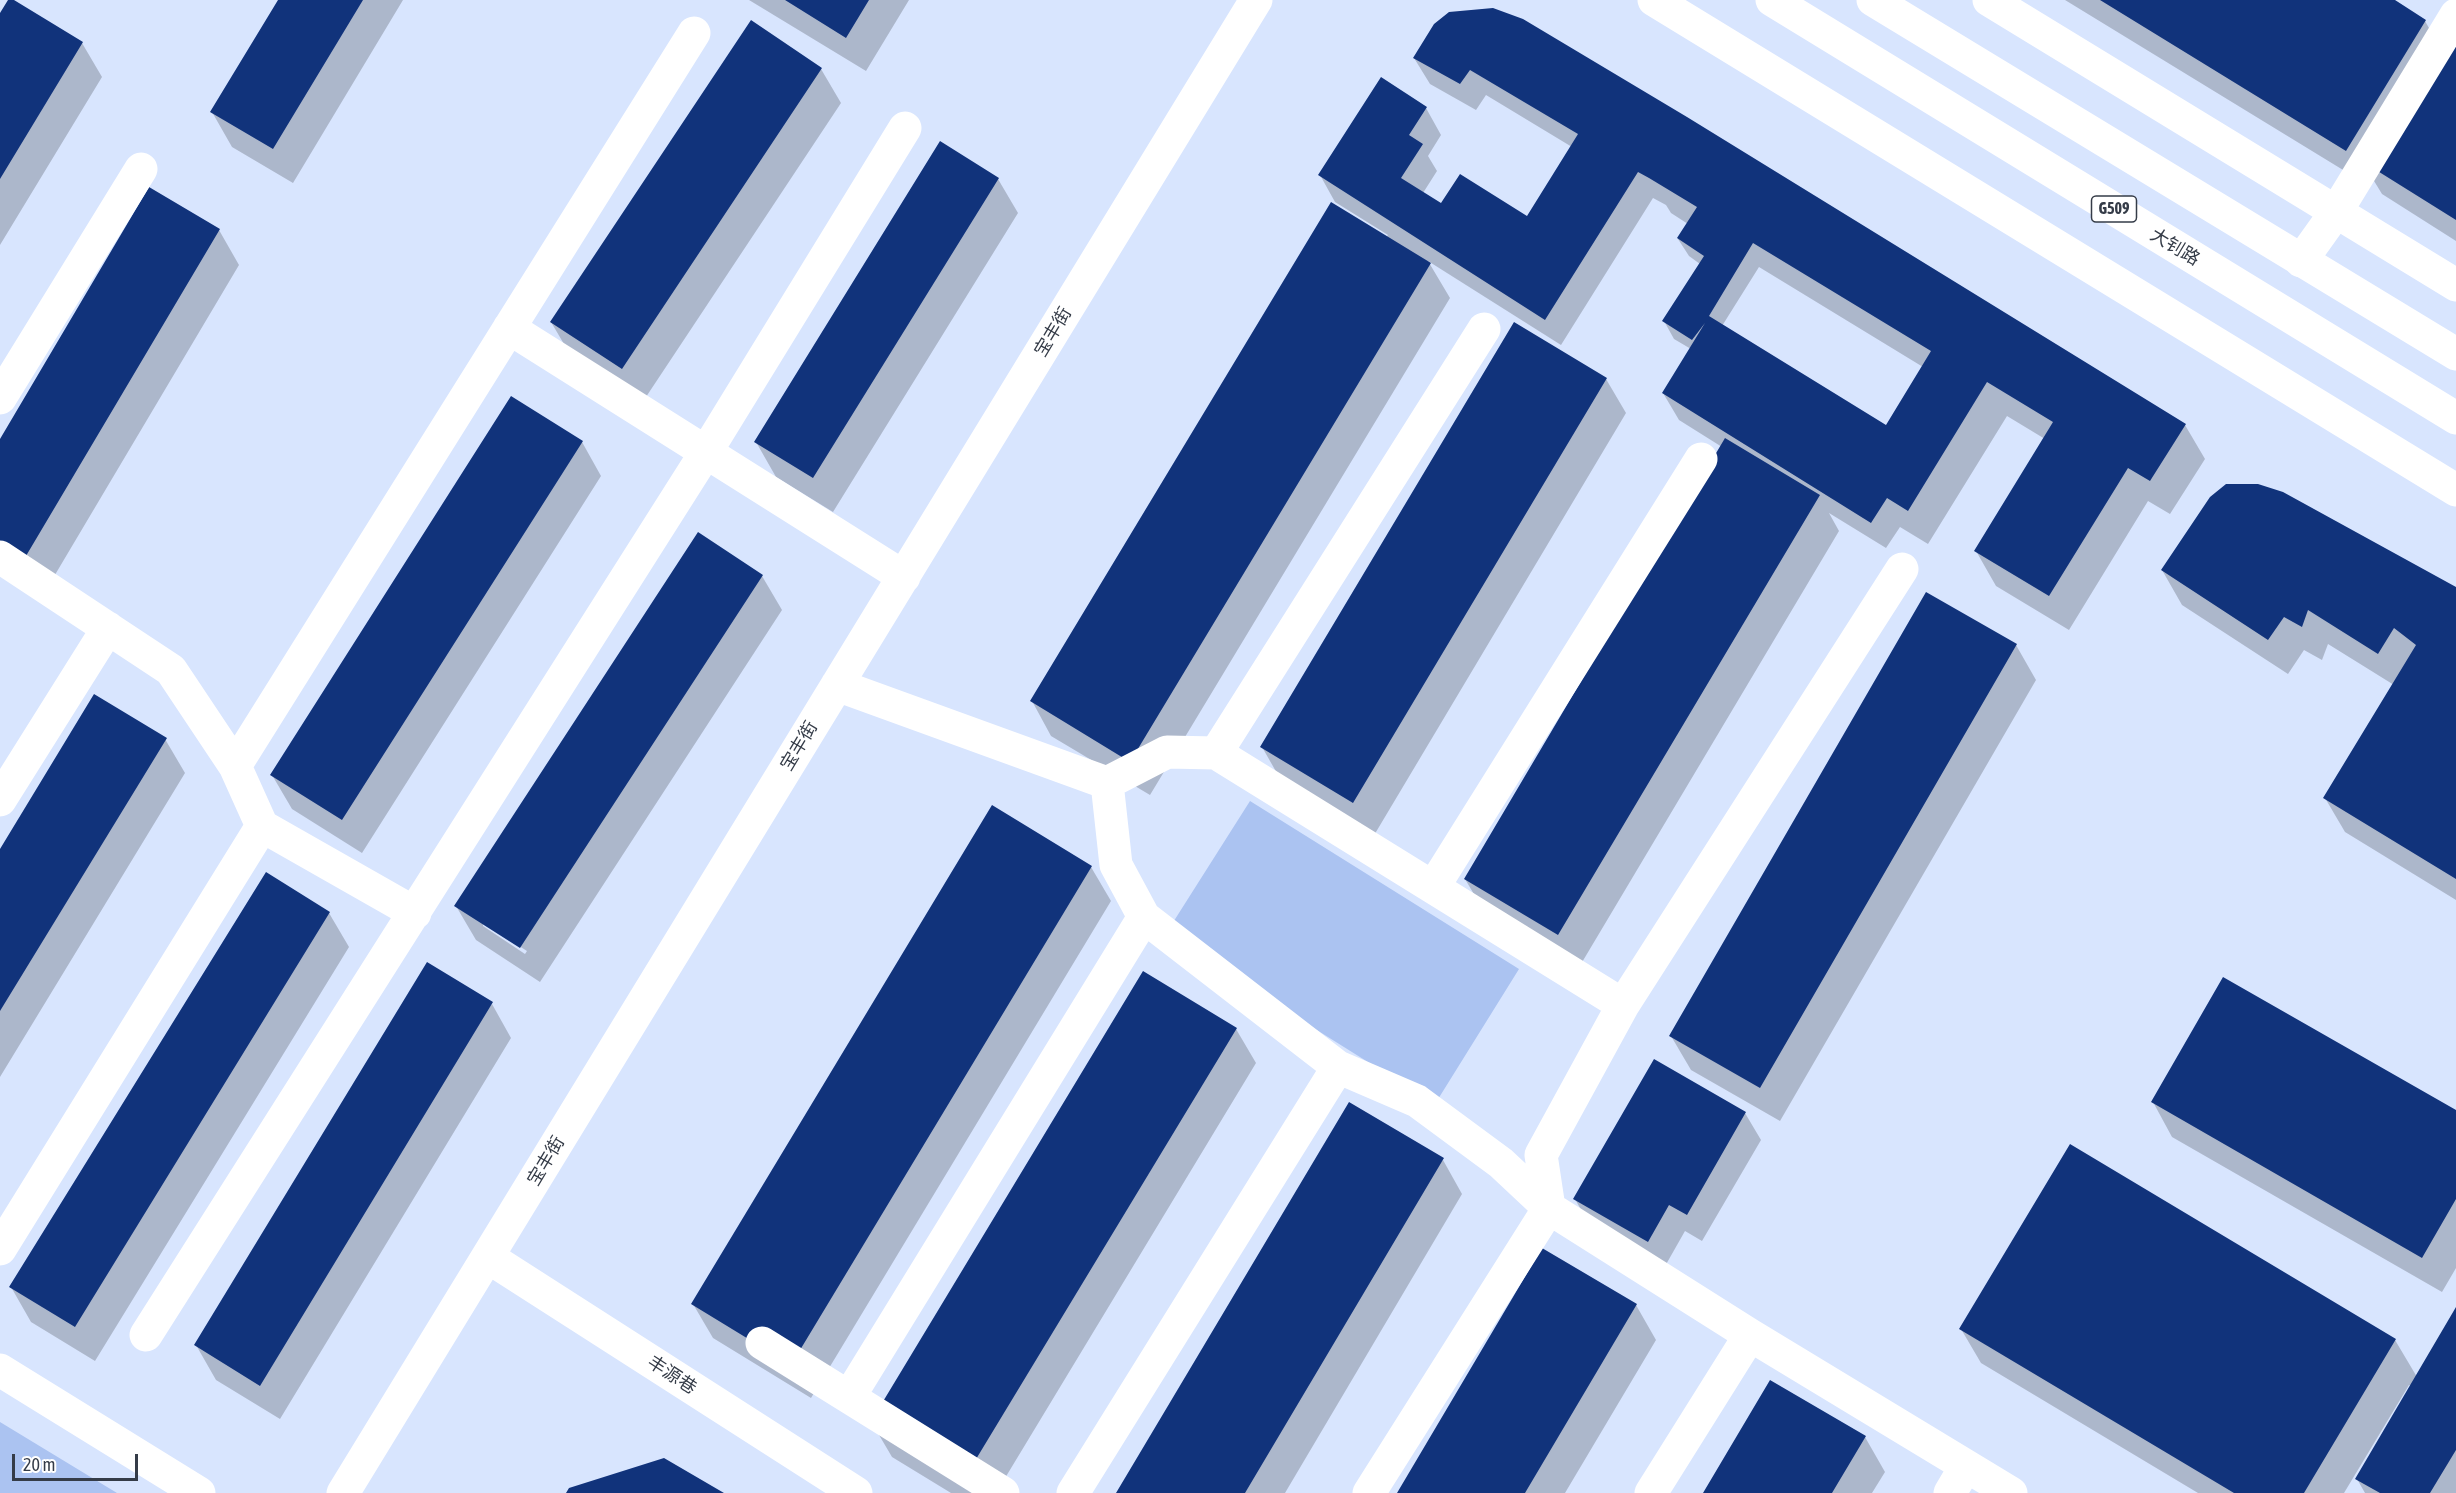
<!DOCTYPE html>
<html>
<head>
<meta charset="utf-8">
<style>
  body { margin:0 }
  #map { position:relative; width:2456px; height:1493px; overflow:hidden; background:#d8e5fe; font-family:"Asap Condensed",sans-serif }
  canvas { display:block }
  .scale { position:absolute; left:12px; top:1454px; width:126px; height:27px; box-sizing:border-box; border:3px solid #353c48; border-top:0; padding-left:8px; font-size:18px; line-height:21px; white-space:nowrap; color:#353c48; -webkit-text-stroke:4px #fff; paint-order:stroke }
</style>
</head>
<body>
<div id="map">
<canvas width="2456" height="1493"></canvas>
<div class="scale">20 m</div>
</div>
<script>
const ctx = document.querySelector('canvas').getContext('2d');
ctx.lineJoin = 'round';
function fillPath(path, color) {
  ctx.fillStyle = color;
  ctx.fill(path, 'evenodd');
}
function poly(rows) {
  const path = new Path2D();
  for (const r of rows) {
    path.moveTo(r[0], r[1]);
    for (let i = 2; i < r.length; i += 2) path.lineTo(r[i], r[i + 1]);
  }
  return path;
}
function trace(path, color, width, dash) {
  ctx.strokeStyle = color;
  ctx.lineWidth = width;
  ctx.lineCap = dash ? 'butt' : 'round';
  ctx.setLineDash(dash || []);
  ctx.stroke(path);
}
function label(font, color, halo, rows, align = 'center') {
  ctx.font = font + ' "Asap Condensed","Noto Sans SC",sans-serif';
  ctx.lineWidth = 6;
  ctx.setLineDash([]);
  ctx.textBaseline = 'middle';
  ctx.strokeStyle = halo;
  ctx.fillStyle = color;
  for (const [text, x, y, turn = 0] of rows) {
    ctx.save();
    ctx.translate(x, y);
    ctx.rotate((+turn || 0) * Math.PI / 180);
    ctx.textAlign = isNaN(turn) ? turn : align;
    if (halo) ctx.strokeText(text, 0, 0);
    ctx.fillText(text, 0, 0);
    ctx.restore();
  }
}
const green = poly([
  [1250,801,1519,969,1435,1104,1165,935],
  [0,1422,117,1493,0,1493]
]);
const shadow = poly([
  [10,0,82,43,102,77,0,245,0,16],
  [280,0,403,0,293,183,232,147,212,112],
  [749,0,909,0,866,71],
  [2065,0,2392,0,2425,21,2437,42,2456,46,2456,241,2382,194,2371,176,2366,184],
  [751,22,821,69,841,103,642,403,571,356,551,322],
  [1435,25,2185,425,2205,459,2170,514,2148,501,2069,630,1996,586,1976,551,2045,439,2007,416,1928,544,1900,527,1886,548,1829,513,1839,531,1578,969,1485,913,1465,879,1722,447,1679,420,1663,393,1691,349,1674,339,1664,321,1700,264,1689,256,1678,239,1688,224,1671,213,1666,205,1653,198,1561,345,1428,261,1450,298,1150,795,1051,736,1032,701,1388,235,1335,202,1320,175,1426,108,1441,135,1428,156,1437,171,1423,193,1442,206,1527,218,1572,147,1486,95,1476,110,1430,84,1414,58],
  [1759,267,1923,367,1886,427,1722,326],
  [998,179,1018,213,833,512,776,477,756,442],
  [219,230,239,265,43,595,0,569,0,442],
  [1606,379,1626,413,1373,837,1282,782,1262,747],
  [582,442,601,476,362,853,292,809,272,775],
  [2162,570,2456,589,2456,900,2345,832,2325,798,2394,685,2328,644,2322,660,2304,650,2288,674,2182,605],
  [762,576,782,610,540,982,476,940,456,906],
  [483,923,527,951,525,954,483,926],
  [2016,645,2036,680,1780,1121,1691,1070,1671,1036],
  [165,739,185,773,0,1077,0,852],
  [1091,867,1111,901,811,1398,713,1338,693,1304],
  [329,913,349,947,95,1361,31,1322,11,1287],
  [492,1004,511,1038,280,1419,216,1380,196,1345],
  [1236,1029,1256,1063,996,1493,951,1493,892,1457,872,1423],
  [2153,1102,2456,1112,2456,1268,2442,1292,2172,1137],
  [1745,1113,1761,1140,1702,1241,1685,1231,1664,1268,1590,1226,1575,1199],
  [1443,1160,1462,1194,1285,1493,1118,1493],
  [1636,1305,1656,1340,1565,1493,1399,1493],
  [2456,1310,2456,1493,2365,1493,2357,1479,2411,1386,2409,1385,2344,1493,2198,1493,1981,1363,1961,1329,2395,1340,2417,1377],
  [1865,1437,1885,1472,1872,1493,1705,1493]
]);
const building = poly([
  [8,0,14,0,83,42,0,179,0,13],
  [278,0,363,0,273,149,210,112],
  [785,0,869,0,846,38],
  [2100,0,2395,0,2426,20,2346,151],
  [1493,8,1523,19,1687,117,2186,424,2150,481,2128,468,2049,596,1974,551,2053,422,1987,382,1908,511,1887,498,1871,523,1662,393,1705,323,1692,340,1662,321,1704,256,1677,238,1697,207,1649,178,1638,172,1545,320,1318,175,1381,77,1427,107,1409,135,1423,144,1401,178,1441,203,1460,174,1527,216,1578,134,1470,70,1460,84,1413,58,1434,24,1449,12],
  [1753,243,1931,351,1886,425,1709,316],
  [751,20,822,68,622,369,550,322],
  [2456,45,2456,220,2360,160],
  [940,141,999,178,813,478,754,442],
  [149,187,220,229,23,561,0,548,0,439],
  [1331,202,1431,263,1130,762,1030,701],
  [1514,322,1607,378,1353,803,1260,747],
  [511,396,583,441,342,820,270,775],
  [1725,438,1820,495,1558,935,1464,879],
  [2226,484,2258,484,2283,492,2456,587,2456,879,2323,798,2416,645,2394,628,2378,654,2308,610,2302,627,2284,617,2268,640,2161,570,2210,497],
  [698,532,763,575,520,948,454,906],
  [1926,592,2017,644,1760,1088,1669,1036],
  [94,694,167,738,0,1011,0,849],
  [992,805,1092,866,791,1365,691,1304],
  [266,872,330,912,75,1327,9,1287],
  [427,962,493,1002,260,1386,194,1345],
  [1143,971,1237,1028,964,1479,870,1423],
  [2223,977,2456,1110,2456,1199,2422,1258,2151,1102],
  [1654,1059,1746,1112,1687,1215,1669,1205,1648,1242,1573,1199],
  [1349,1102,1444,1158,1245,1493,1116,1493],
  [2070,1144,2396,1339,2304,1493,2234,1493,1959,1329],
  [1542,1248,1637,1304,1525,1493,1397,1493],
  [2456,1307,2456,1450,2430,1493,2380,1493,2355,1479],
  [1770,1380,1866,1436,1832,1493,1703,1493],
  [664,1458,724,1493,566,1493,569,1488]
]);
const minor = poly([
  [1654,0,2456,490],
  [1989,0,2456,285],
  [2301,261,2336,212,2456,15],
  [509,328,904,577],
  [0,398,141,169],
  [0,557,171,670,235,766],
  [837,685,1107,783,1116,865,1144,917,1338,1067,1417,1101,1501,1163,1549,1208,1750,1335,2011,1493],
  [1216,753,1484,329],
  [1107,783,1167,752,1216,753,1623,1005,1541,1155,1549,1208,1369,1493],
  [0,800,108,628],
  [262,826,415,913],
  [1434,886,1701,459],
  [1623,1005,1902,569],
  [0,1249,262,826,235,766,694,33],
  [488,1257,856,1493],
  [146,1335,706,452,905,128],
  [762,1343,1003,1493],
  [0,1370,199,1493],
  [849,1397,1144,917],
  [343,1493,1256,0],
  [1073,1493,1338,1067],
  [1651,1493,1750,1335],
  [1950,1493,1966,1466]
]);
const highway = poly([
  [1772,0,2456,418],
  [1873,0,2456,354]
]);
const shields = [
  [2114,209,45]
];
const shieldNames = [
  ["G509",2114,209]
];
const streetNames = [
  ["大钊路",2175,247,31],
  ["宝丰街",1053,332,-59],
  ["宝丰街",799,746,-59],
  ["宝丰街",546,1161,-59],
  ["丰源巷",672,1375,33]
];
fillPath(green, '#abc3f1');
fillPath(shadow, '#0003');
fillPath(building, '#11337b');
trace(minor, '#fff', 33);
trace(highway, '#fff', 33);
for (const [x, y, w] of shields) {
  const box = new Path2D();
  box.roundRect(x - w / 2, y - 13, w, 26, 4.5);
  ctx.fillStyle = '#fff';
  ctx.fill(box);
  trace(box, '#353c48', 1.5);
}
label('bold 16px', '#353c48', null, shieldNames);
label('18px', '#353c48', '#fff', streetNames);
</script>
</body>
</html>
